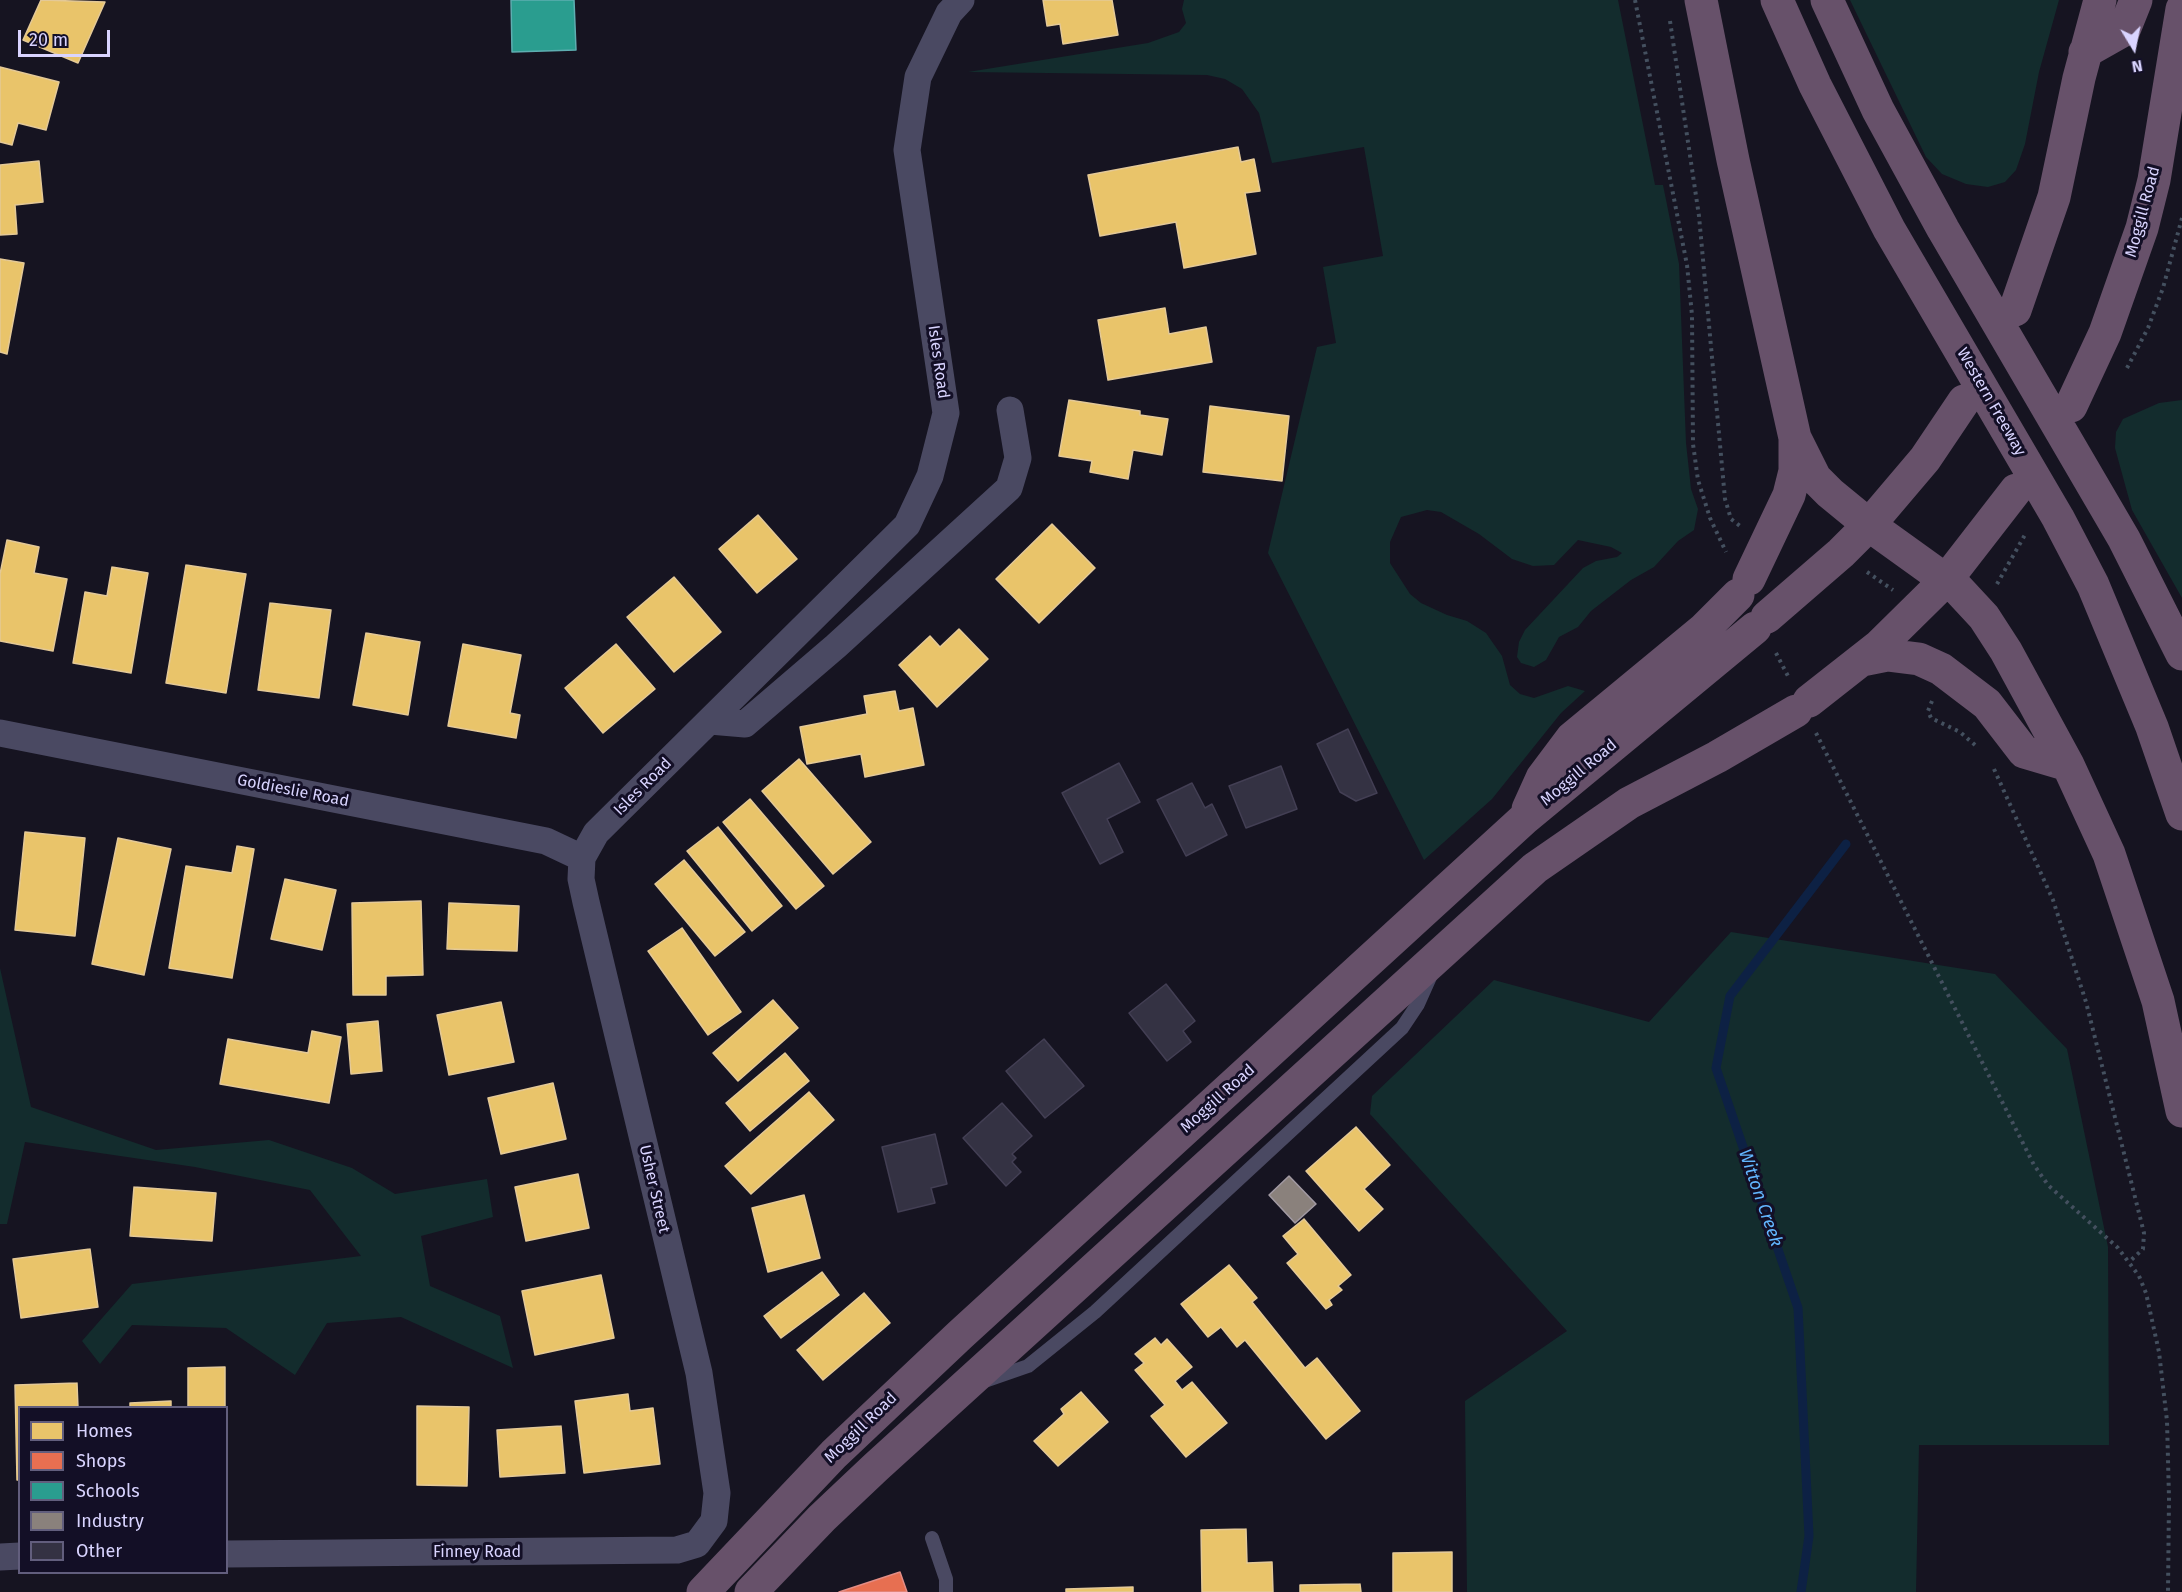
<!DOCTYPE html>
<html>
<head>
<meta charset="utf-8">
<style>
  body { margin:0 }
  #map { position:relative; width:2182px; height:1592px; overflow:hidden; background:#161421; font-family:"Fira Sans",sans-serif }
  canvas { display:block }
  .legend { position:absolute; left:18px; top:1406px; width:210px; height:168px; box-sizing:border-box; background:#130f26; border:2px solid #625e7d; margin:0; padding:8px 10px; list-style:none; font-size:18px; color:#d9d4ff }
  .legend li { display:flex; align-items:center; gap:12px; height:30px }
  .legend b { width:30px; border:2px solid #625e7d }
  .north { position:absolute; left:2104px; top:18px; width:60px; height:60px; -webkit-text-stroke:4px #130f26; paint-order:stroke; rotate:170deg; font-size:16px; font-weight:700; line-height:24px; text-align:center; color:#d9d4ff }
  .north::after { content:''; display:block; margin:auto; width:21px; height:27px; background:#d9d4ff; clip-path:polygon(50% 0,100% 100%,50% 72%,0 100%) }
  .scale { position:absolute; left:18px; top:30px; width:92px; height:27px; box-sizing:border-box; border:3px solid #d9d4ff; border-top:0; padding-left:8px; font-size:18px; line-height:21px; white-space:nowrap; color:#d9d4ff; -webkit-text-stroke:4px #130f26; paint-order:stroke }
</style>
</head>
<body>
<div id="map">
<canvas width="2182" height="1592"></canvas>
<ul class="legend">
<li><b style="height:16px;background:#e9c46a"></b>Homes</li>
<li><b style="height:16px;background:#e76f51"></b>Shops</li>
<li><b style="height:16px;background:#2a9d8f"></b>Schools</li>
<li><b style="height:16px;background:#8a817c"></b>Industry</li>
<li><b style="height:16px;background:#343243"></b>Other</li>
</ul>
<div class="north">N</div>
<div class="scale">20 m</div>
</div>
<script>
const ctx = document.querySelector('canvas').getContext('2d');
ctx.lineJoin = 'round';
function fillPath(path, color) {
  ctx.fillStyle = color;
  ctx.fill(path, 'evenodd');
}
function poly(rows) {
  const path = new Path2D();
  for (const r of rows) {
    path.moveTo(r[0], r[1]);
    for (let i = 2; i < r.length; i += 2) path.lineTo(r[i], r[i + 1]);
  }
  return path;
}
function trace(path, color, width, dash) {
  ctx.strokeStyle = color;
  ctx.lineWidth = width;
  ctx.lineCap = dash ? 'butt' : 'round';
  ctx.setLineDash(dash || []);
  ctx.stroke(path);
}
function label(font, color, halo, rows, align = 'center') {
  ctx.font = font + ' "Fira Sans",sans-serif';
  ctx.lineWidth = 6;
  ctx.setLineDash([]);
  ctx.textBaseline = 'middle';
  ctx.strokeStyle = halo;
  ctx.fillStyle = color;
  for (const [text, x, y, turn = 0] of rows) {
    ctx.save();
    ctx.translate(x, y);
    ctx.rotate((+turn || 0) * Math.PI / 180);
    ctx.textAlign = isNaN(turn) ? turn : align;
    if (halo) ctx.strokeText(text, 0, 0);
    ctx.fillText(text, 0, 0);
    ctx.restore();
  }
}
const green = poly([
  [1184,0,1618,0,1655,185,1663,185,1679,264,1686,443,1691,489,1698,509,1694,530,1678,541,1654,567,1631,580,1591,611,1578,627,1559,637,1546,660,1534,667,1521,663,1517,657,1519,642,1525,630,1583,568,1596,561,1617,557,1622,553,1611,547,1578,540,1554,565,1533,566,1512,559,1479,534,1441,512,1427,510,1401,517,1390,542,1390,563,1410,594,1421,603,1447,615,1467,621,1486,633,1502,656,1510,685,1520,694,1534,698,1568,686,1585,691,1561,713,1492,799,1424,860,1268,553,1317,347,1336,343,1323,267,1383,256,1364,147,1272,163,1259,113,1242,89,1225,79,1207,75,968,72,1148,43,1179,32,1186,23,1182,9],
  [1850,0,2059,0,2039,72,2025,144,2016,170,2005,182,1988,187,1966,184,1942,174,1926,157],
  [2182,400,2182,598,2132,510,2115,448,2116,432,2123,419,2159,403],
  [1731,932,1995,974,2067,1049,2108,1247,2109,1445,1919,1445,1916,1592,1467,1592,1465,1401,1567,1331,1370,1114,1372,1096,1494,980,1649,1022],
  [0,968,31,1107,156,1150,269,1140,352,1168,395,1194,487,1179,493,1217,421,1236,430,1286,500,1316,513,1368,401,1317,327,1323,295,1375,226,1328,132,1325,100,1364,82,1341,132,1284,361,1256,310,1190,195,1167,25,1142,7,1224,0,1224]
]);
const homes = poly([
  [41,0,105,2,78,63,23,40,41,0],
  [1043,0,1112,0,1118,35,1063,44,1060,24,1047,26,1043,0],
  [0,67,59,82,46,130,18,123,12,145,0,142,0,67],
  [1238,147,1241,162,1254,159,1260,191,1245,193,1256,254,1184,268,1176,222,1100,236,1088,175,1238,147],
  [39,161,43,202,15,205,17,234,0,235,0,165,39,161],
  [0,259,24,263,7,354,0,352,0,259],
  [1165,308,1169,334,1206,327,1212,362,1108,380,1098,320,1165,308],
  [1069,400,1140,411,1140,415,1168,419,1162,455,1133,450,1128,479,1090,472,1092,461,1059,456,1069,400],
  [1210,406,1289,416,1282,481,1203,472,1210,406],
  [758,515,797,559,757,593,719,549,758,515],
  [1052,524,1095,568,1039,623,996,579,1052,524],
  [7,540,39,547,34,573,67,579,53,651,0,641,0,574,7,540],
  [186,565,246,574,226,693,166,683,186,565],
  [112,567,148,573,131,673,73,663,85,592,107,596,112,567],
  [674,577,721,632,674,672,627,617,674,577],
  [270,603,331,610,319,698,258,690,270,603],
  [959,629,988,659,937,707,899,665,930,636,940,647,959,629],
  [366,633,420,642,408,715,353,705,366,633],
  [463,644,521,655,510,713,520,715,516,738,448,726,463,644],
  [616,644,655,689,603,733,565,688,616,644],
  [895,691,899,711,913,708,924,765,865,777,861,754,807,764,800,727,867,714,864,696,895,691],
  [799,759,871,842,833,874,762,791,799,759],
  [750,799,824,886,796,909,723,822,750,799],
  [718,827,782,906,752,931,687,851,718,827],
  [25,832,85,838,75,936,15,930,25,832],
  [118,838,171,849,144,975,92,964,118,838],
  [237,846,254,849,232,978,169,968,186,866,232,873,237,846],
  [684,860,745,932,715,956,655,884,684,860],
  [285,879,336,890,322,950,271,939,285,879],
  [421,901,423,975,386,976,386,995,353,995,352,903,421,901],
  [449,903,519,906,517,951,447,949,449,903],
  [682,928,741,1012,708,1035,648,951,682,928],
  [773,1000,798,1028,738,1081,713,1053,773,1000],
  [501,1002,514,1062,449,1075,437,1015,501,1002],
  [378,1021,382,1071,351,1074,347,1024,378,1021],
  [312,1031,341,1037,329,1103,220,1084,228,1039,308,1053,312,1031],
  [785,1053,809,1081,750,1131,726,1103,785,1053],
  [553,1083,566,1139,501,1154,488,1098,553,1083],
  [809,1092,834,1120,751,1194,725,1166,809,1092],
  [1356,1127,1390,1165,1364,1189,1383,1209,1359,1231,1306,1171,1356,1127],
  [578,1174,589,1228,526,1241,515,1187,578,1174],
  [134,1187,216,1193,212,1241,130,1236,134,1187],
  [804,1195,820,1258,768,1272,752,1208,804,1195],
  [1304,1219,1351,1275,1338,1286,1342,1290,1329,1300,1332,1305,1326,1309,1287,1263,1298,1254,1283,1236,1304,1219],
  [90,1249,98,1307,21,1318,13,1259,90,1249],
  [1229,1265,1257,1298,1252,1302,1305,1368,1317,1358,1360,1411,1326,1439,1245,1340,1237,1347,1221,1327,1208,1337,1181,1304,1229,1265],
  [822,1272,839,1295,781,1338,764,1316,822,1272],
  [601,1275,614,1338,535,1355,522,1291,601,1275],
  [864,1293,890,1323,823,1380,797,1350,864,1293],
  [1155,1338,1161,1345,1167,1339,1192,1367,1175,1381,1182,1390,1192,1382,1227,1423,1186,1457,1151,1416,1165,1405,1135,1370,1144,1363,1135,1354,1155,1338],
  [225,1367,225,1408,188,1408,188,1368,225,1367],
  [77,1383,78,1408,20,1408,20,1480,17,1480,15,1385,77,1383],
  [1081,1392,1108,1422,1058,1466,1034,1441,1064,1414,1061,1409,1081,1392],
  [628,1394,630,1411,653,1408,660,1464,584,1473,575,1401,628,1394],
  [171,1401,171,1408,130,1408,130,1403,171,1401],
  [417,1406,469,1407,467,1486,417,1485,417,1406],
  [561,1426,565,1473,500,1477,497,1430,561,1426],
  [1246,1529,1247,1563,1272,1562,1273,1592,1202,1592,1201,1530,1246,1529],
  [1452,1552,1452,1592,1393,1592,1393,1553,1452,1552],
  [1360,1584,1361,1592,1300,1592,1300,1585,1360,1584],
  [1133,1587,1133,1592,1066,1592,1066,1589,1133,1587]
]);
const shops = poly([
  [900,1572,907,1592,839,1592,900,1572]
]);
const schools = poly([
  [511,0,574,0,576,50,512,52,511,0]
]);
const industry = poly([
  [1289,1176,1316,1204,1295,1223,1269,1195,1289,1176]
]);
const stream = poly([
  [1801,1592,1809,1536,1798,1308,1716,1068,1730,996,1846,844]
]);
const building = poly([
  [1348,729,1377,793,1356,801,1340,792,1317,744,1348,729],
  [1119,763,1140,802,1107,819,1123,852,1100,864,1062,793,1119,763],
  [1281,766,1297,809,1246,828,1229,786,1281,766],
  [1192,783,1205,808,1212,804,1227,835,1186,856,1157,800,1192,783],
  [1166,984,1195,1021,1183,1031,1191,1042,1167,1061,1129,1013,1166,984],
  [1044,1039,1084,1086,1045,1118,1006,1071,1044,1039],
  [1002,1103,1032,1136,1012,1154,1016,1158,1012,1162,1021,1172,1006,1186,963,1138,1002,1103],
  [935,1134,947,1184,931,1188,935,1203,898,1212,882,1147,935,1134]
]);
const path = poly([
  [1635,0,1687,265,1692,315,1693,444,1698,480,1710,518,1726,552],
  [1670,21,1699,216,1725,499,1731,519,1740,526],
  [2127,368,2148,328,2163,288,2182,218],
  [1867,572,1893,590],
  [1997,584,2026,533],
  [1776,653,1789,678],
  [1932,701,1928,711,1931,718,1960,732,1975,745],
  [1816,733,2034,1165,2048,1185,2118,1248,2139,1276,2146,1293,2159,1352,2167,1421,2169,1498,2168,1592],
  [1994,769,2053,900,2086,1002,2144,1233,2143,1249,2129,1262]
]);
const lane = poly([
  [982,1382,1028,1366,1095,1312,1402,1028,1418,1004,1431,975],
  [932,1538,946,1579,946,1592]
]);
const street = poly([
  [710,721,745,724,836,646,1009,488,1018,458,1010,410],
  [0,733,546,841,582,858],
  [226,1554,677,1550,697,1544,714,1521,717,1493,699,1373,586,902,581,879,582,858,596,833,907,525,930,476,946,413,907,150,918,77,949,13,961,0],
  [0,1557,20,1556]
]);
const highway = poly([
  [1701,0,1733,160,1795,438,1815,478,1830,493,1869,525,1958,589,1984,617,2006,651,2068,765,2109,854,2158,1001,2182,1111],
  [1777,0,1815,85,1889,229,2058,518,2093,585,2152,727,2182,814],
  [1827,0,1878,110,1943,229,2124,539,2182,654],
  [2085,52,2124,30,2136,0],
  [2015,310,2054,197,2079,78,2100,0],
  [2071,406,2105,333,2142,228,2154,180,2182,9],
  [1749,579,1789,495,1795,471,1795,439],
  [1767,617,1841,553,1869,525,1925,459,1964,401],
  [1862,660,1887,655,1919,659,1941,669,1987,704,2024,752,2068,765],
  [1809,701,1879,646,1947,579,2016,490],
  [1528,809,1542,778,1572,738,1704,629,1738,595],
  [703,1592,834,1454,960,1335,1524,819,1755,628],
  [751,1592,822,1518,876,1467,1535,868,1629,803,1717,757,1796,711]
]);
const streetNames = [
  ["Moggill Road",2143,212,-75],
  ["Isles Road",938,362,82],
  ["Western Freeway",1991,402,60],
  ["Moggill Road",1579,773,-40],
  ["Isles Road",643,787,-45],
  ["Goldieslie Road",293,791,11],
  ["Moggill Road",1218,1099,-42],
  ["Usher Street",654,1189,77],
  ["Moggill Road",861,1428,-44],
  ["Finney Road",477,1553]
];
const waterNames = [
  ["Witton Creek",1760,1198,71]
];
fillPath(green, '#132c2d');
fillPath(homes, '#e9c46a');
trace(homes, '#e4c997', 1.5);
fillPath(shops, '#e76f51');
trace(shops, '#e38d85', 1.5);
fillPath(schools, '#2a9d8f');
trace(schools, '#5eaeb1', 1.5);
fillPath(industry, '#8a817c');
trace(industry, '#a29aa3', 1.5);
trace(stream, '#0d2144', 9);
fillPath(building, '#343243');
trace(building, '#433f54', 1.5);
trace(path, '#44505f', 4, [3, 4.5]);
trace(lane, '#4a4962', 14);
trace(street, '#4a4962', 27);
trace(highway, '#67516a', 33);
label('16px', '#d9d4ff', '#130f26', streetNames);
label('italic 18px', '#62b6ff', '#130f26', waterNames);
</script>
</body>
</html>
